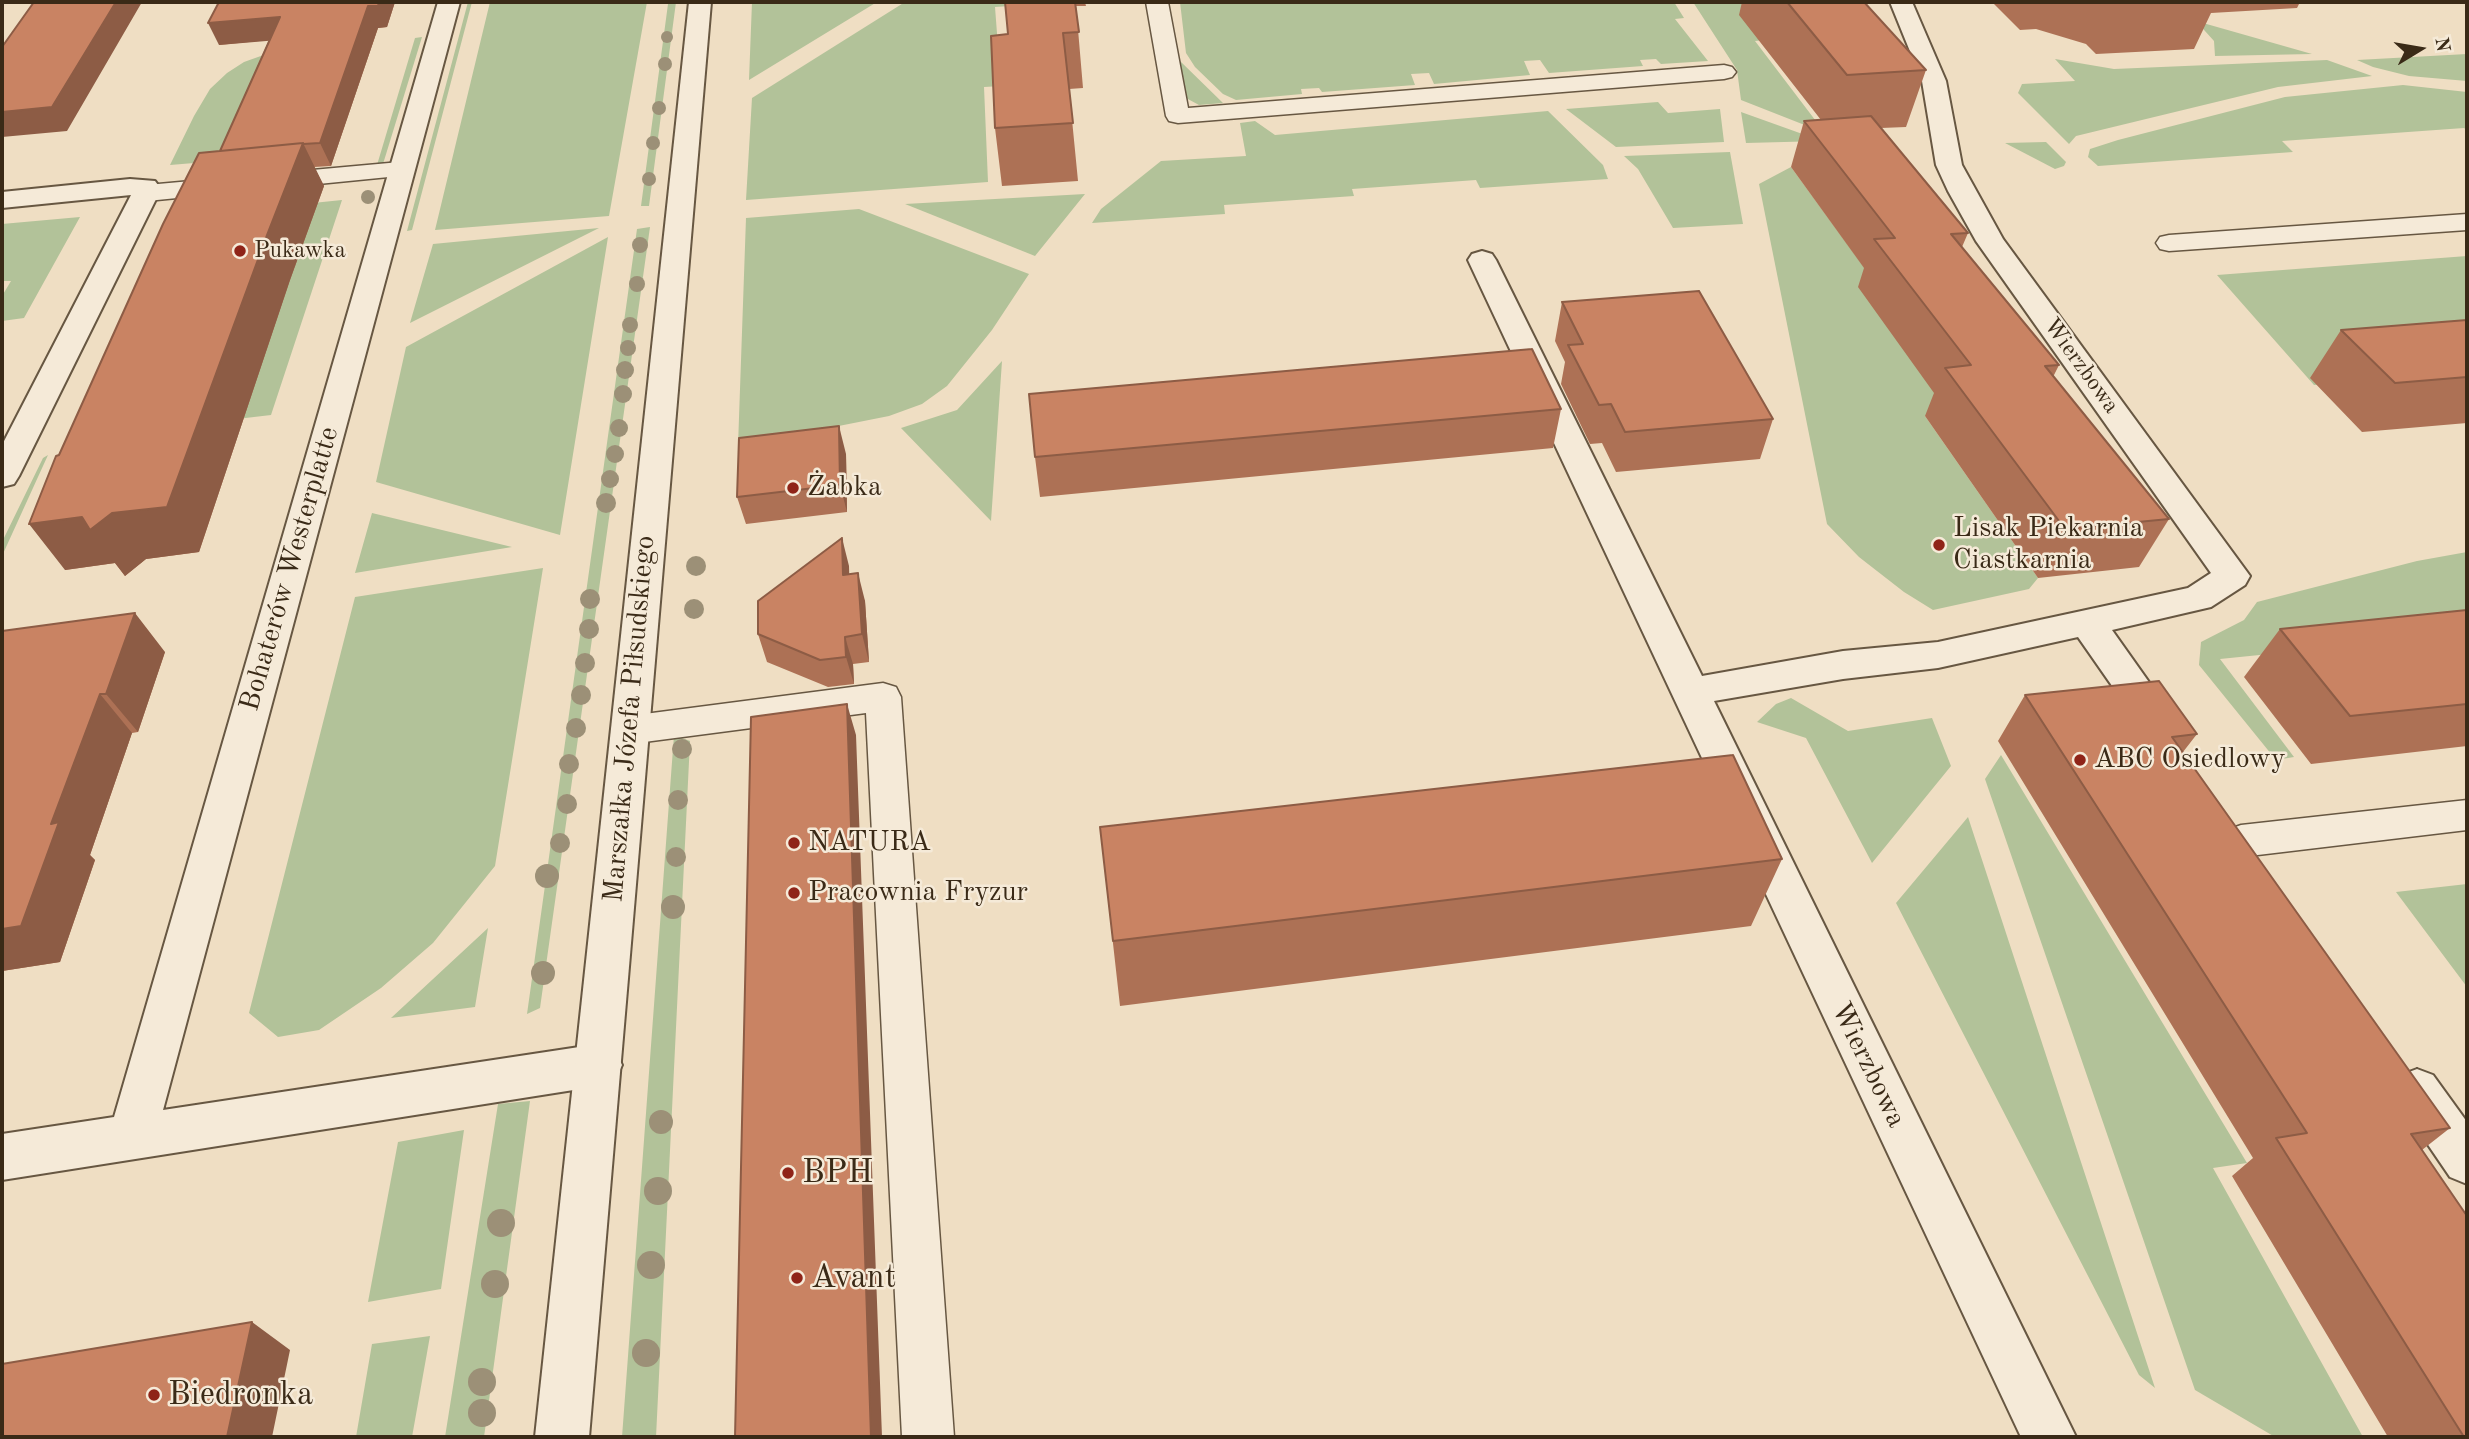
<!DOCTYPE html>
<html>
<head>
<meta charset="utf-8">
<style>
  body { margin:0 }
  #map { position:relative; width:2469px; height:1439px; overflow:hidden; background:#efdec3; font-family:"Old Standard TT",serif }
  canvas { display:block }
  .frame { position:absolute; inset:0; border:4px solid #3a2a17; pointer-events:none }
  .north { position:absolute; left:2385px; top:14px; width:70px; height:70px; -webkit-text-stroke:5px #f5ead8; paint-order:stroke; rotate:79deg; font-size:19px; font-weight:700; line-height:28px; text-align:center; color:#3a2a17 }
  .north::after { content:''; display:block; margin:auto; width:24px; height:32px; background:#3a2a17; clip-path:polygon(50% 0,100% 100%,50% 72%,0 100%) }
</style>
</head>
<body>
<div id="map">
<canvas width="2469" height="1439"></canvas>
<div class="frame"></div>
<div class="north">N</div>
</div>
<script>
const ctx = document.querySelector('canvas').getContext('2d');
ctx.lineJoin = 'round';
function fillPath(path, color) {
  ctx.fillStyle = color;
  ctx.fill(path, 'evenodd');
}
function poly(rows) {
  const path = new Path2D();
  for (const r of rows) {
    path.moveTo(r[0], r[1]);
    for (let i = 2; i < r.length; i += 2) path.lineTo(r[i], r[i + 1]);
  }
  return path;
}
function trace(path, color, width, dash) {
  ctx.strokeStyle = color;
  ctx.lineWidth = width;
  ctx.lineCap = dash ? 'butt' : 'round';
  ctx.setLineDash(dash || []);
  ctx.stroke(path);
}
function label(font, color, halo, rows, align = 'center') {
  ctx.font = font + ' "Old Standard TT",serif';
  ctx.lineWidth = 5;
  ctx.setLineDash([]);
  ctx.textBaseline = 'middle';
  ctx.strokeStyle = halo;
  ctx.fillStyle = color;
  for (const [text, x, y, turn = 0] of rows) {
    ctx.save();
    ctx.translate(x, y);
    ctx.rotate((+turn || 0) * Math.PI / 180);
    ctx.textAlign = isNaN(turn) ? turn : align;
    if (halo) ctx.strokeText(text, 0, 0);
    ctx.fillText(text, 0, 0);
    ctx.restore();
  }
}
const green = poly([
  [468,2,472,2,412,230,407,231],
  [490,2,647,2,609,216,435,230],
  [676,2,649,206,641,206,668,4],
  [752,2,877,2,749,80],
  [905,2,1009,2,1010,6,995,7,1001,86,984,87,988,182,746,200,752,98],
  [1180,2,1674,2,1684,18,1675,19,1708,61,1661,64,1656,59,1640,60,1643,66,1549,73,1540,60,1524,61,1530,75,1434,84,1429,73,1411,74,1415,85,1322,92,1319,88,1301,89,1302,94,1236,100,1223,94,1195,67,1186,53],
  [1693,2,1747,2,1776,39,1755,41,1825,133,1741,100,1737,70],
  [2196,21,2312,54,2215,56,2214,41],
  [422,37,383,164,377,165,415,38],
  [272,52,222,168,206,162,170,165,194,116,210,89,227,73,244,62],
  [2467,54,2467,81,2409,76,2373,67,2357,60],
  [2055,59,2114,69,2327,60,2372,76,2278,87,2076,136,2069,144,2018,93,2022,84,2075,81],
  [1180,61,1223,103,1199,105,1186,98],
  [2403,85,2467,92,2467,130,2464,128,2282,141,2293,152,2098,166,2088,157,2090,149,2118,140,2285,97],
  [1658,102,1668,113,1720,109,1724,142,1616,147,1566,109],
  [1548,111,1603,165,1608,179,1480,188,1476,180,1352,189,1354,196,1224,205,1225,214,1092,223,1101,209,1161,161,1246,156,1240,123,1255,121,1275,135],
  [1741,112,1822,141,1746,143],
  [2046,142,2066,162,2064,166,2055,169,2005,143],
  [1730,152,1743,224,1673,228,1638,169,1624,156],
  [1791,167,1877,285,1949,414,1925,416,2038,578,2029,589,1933,610,1904,592,1859,557,1827,524,1759,184],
  [1085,194,1035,256,905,204],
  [342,200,271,415,203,423,284,206],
  [859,209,1029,274,992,330,947,386,922,404,889,416,738,446,746,218],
  [80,217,24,318,2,321,2,296,11,281,2,281,2,224],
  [650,227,540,1008,527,1014,637,229],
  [599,228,410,323,433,244],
  [608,237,560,535,376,482,406,347],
  [2467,256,2467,372,2314,385,2217,275],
  [1002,361,991,521,901,428,957,410],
  [48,455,2,556,2,542,43,458],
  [372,513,512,547,355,573],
  [2467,552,2467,634,2220,659,2294,757,2276,760,2199,665,2201,642,2244,620,2257,602,2417,561],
  [543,568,495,866,433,943,381,988,319,1030,278,1037,249,1013,355,597],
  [1791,698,1848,731,1932,718,1951,766,1872,863,1806,738,1757,722,1776,704],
  [674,735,690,741,656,1437,622,1437],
  [2001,755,2247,1163,2213,1168,2363,1437,2275,1437,2195,1390,1985,779],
  [1968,817,2155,1388,2139,1375,1896,903],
  [2467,884,2467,987,2396,892],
  [488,928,475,1007,391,1018],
  [530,1101,484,1437,445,1437,498,1104],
  [464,1130,441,1289,368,1302,398,1142],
  [430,1336,412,1437,356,1437,372,1344]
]);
const service = poly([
  [1146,2,1168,2,1188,108,1724,65,1732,67,1736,72,1732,77,1724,79,1178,123,1169,121,1166,116,1146,2],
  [400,162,409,165,413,170,409,175,147,201,138,198,134,193,138,188,147,185,400,162],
  [2467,214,2467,230,2169,251,2160,249,2156,243,2160,237,2169,235,2467,214],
  [883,683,896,687,901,697,954,1437,902,1437,866,713,629,744,616,740,611,730,616,720,629,716,883,683],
  [2467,800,2467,830,2241,857,2227,852,2221,841,2227,830,2241,825,2467,800]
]);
const minor = poly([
  [438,2,460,2,163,1110,599,1044,615,1050,622,1065,615,1080,599,1086,2,1180,2,1134,114,1117,438,2],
  [1890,2,1912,2,1946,81,1962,165,2003,239,2250,576,2245,585,2211,607,2112,630,2180,726,2175,736,2161,741,2147,736,2078,637,1938,668,1843,679,1714,701,2076,1437,2021,1437,1468,260,1472,254,1482,251,1492,254,1496,260,1702,676,1843,651,1938,642,2188,588,2211,573,1976,241,1948,191,1936,165,1922,81,1890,2],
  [130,179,155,181,161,189,19,476,14,484,2,487,2,445,131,195,2,208,2,192,130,179],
  [2417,1069,2433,1075,2467,1122,2467,1184,2450,1177,2401,1105,2394,1090,2401,1075,2417,1069]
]);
const tertiary = poly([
  [689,2,711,2,589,1437,535,1437,689,2]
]);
const trees = [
  [667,37,6],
  [665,64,7],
  [659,108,7],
  [653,143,7],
  [649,179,7],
  [368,197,7],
  [640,245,8],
  [637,284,8],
  [630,325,8],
  [628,348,8],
  [625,370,9],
  [623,394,9],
  [619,428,9],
  [615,454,9],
  [610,479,9],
  [606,503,10],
  [696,566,10],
  [590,599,10],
  [694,609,10],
  [589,629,10],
  [585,663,10],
  [581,695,10],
  [576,728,10],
  [682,749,10],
  [569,764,10],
  [678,800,10],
  [567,804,10],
  [560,843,10],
  [676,857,10],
  [547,876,12],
  [673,907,12],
  [543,973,12],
  [661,1122,12],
  [658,1191,14],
  [501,1223,14],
  [651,1265,14],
  [495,1284,14],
  [646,1353,14],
  [482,1382,14],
  [482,1413,14]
];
const wall = poly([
  [219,2,395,2,387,27,378,28,331,166,314,167,324,186,290,280,199,552,146,559,125,576,115,563,65,570,59,455,220,151,269,40,219,45],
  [1005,2,1085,2,1086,6,1076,6,1083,88,1069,89,1078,181,1002,186,995,128,1008,34],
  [1742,2,1864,2,1926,70,1906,127,1881,128,1968,233,1962,247,2059,365,2053,377,2169,519,2139,567,2038,578,1925,416,1934,393,1858,287,1864,268,1791,167,1804,121,1821,120,1739,15],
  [1992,2,2300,2,2297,8,2211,13,2194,49,2096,54,2086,44,2036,29,2020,30],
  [1562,302,1773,419,1760,459,1616,472,1602,443,1590,444,1561,384,1565,362,1555,341],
  [2467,320,2467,423,2362,432,2310,378,2341,330],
  [1561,409,1553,448,1040,497,1035,457],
  [846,454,847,512,746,524,737,497],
  [849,566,849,574,865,601,869,662,853,664,854,684,828,687,767,662,758,634],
  [2467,610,2467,746,2311,764,2244,677,2280,629],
  [2,631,165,652,138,732,132,733,90,855,95,860,60,962,2,971],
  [2025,695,2197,734,2183,752,2450,1128,2422,1150,2467,1437,2388,1437,2232,1176,2253,1158,1998,741],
  [1100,827,1782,859,1751,926,1120,1006]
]);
const shadedWall = poly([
  [116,2,142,2,67,131,2,137,2,112],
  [379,2,395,2,387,27,378,28,331,166,320,143,368,6],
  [280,17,290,39,219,45,208,23],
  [303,143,324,186,290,280,199,552,146,559,125,576,115,563,65,570,29,524,267,235],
  [839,426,846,454,847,512,840,485],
  [842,538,849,566,850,603,843,575],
  [858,573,865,601,869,662,862,634],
  [135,613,165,652,138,732,106,694],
  [845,637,853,664,854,684,846,657],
  [100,694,132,733,90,855,95,860,60,962,2,971,2,929,51,824],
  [847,704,856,735,882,1437,871,1437],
  [252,1322,290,1350,272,1437,227,1437]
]);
const building = poly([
  [34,2,116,2,52,107,2,112,2,47,34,2],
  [219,2,379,2,378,6,368,6,320,143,303,144,303,143,220,151,280,17,208,23,219,2],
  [1005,2,1075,2,1079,32,1063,33,1073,123,995,128,991,36,1008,34,1005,2],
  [1787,2,1864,2,1926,70,1847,75,1787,2],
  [1871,116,1968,233,1951,234,2059,365,2045,366,2169,519,2065,529,1945,368,1971,365,1874,239,1895,238,1804,121,1871,116],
  [303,143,267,235,167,507,112,513,90,530,82,517,29,524,56,456,59,455,163,224,199,153,303,143],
  [1699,291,1773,419,1625,432,1611,404,1599,405,1568,345,1583,344,1562,302,1699,291],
  [2467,320,2467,377,2395,383,2341,330,2467,320],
  [1532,349,1561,409,1035,457,1029,394,1532,349],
  [839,426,840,485,737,497,739,438,839,426],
  [842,538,843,575,858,573,862,634,845,637,846,657,820,660,758,634,758,601,842,538],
  [2467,610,2467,704,2350,716,2280,629,2467,610],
  [135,613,106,694,100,694,51,824,59,822,21,926,2,929,2,631,135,613],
  [2159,681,2197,734,2172,737,2450,1128,2411,1134,2467,1216,2467,1437,2464,1437,2276,1138,2307,1133,2025,695,2159,681],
  [847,704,871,1437,735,1437,751,717,847,704],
  [1733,755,1782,859,1113,941,1100,827,1733,755],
  [252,1322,227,1437,2,1437,2,1364,252,1322]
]);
const markers = [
  [240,251,7,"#8f2418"],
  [793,488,7,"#8f2418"],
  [1939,545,7,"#8f2418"],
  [2080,760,7,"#8f2418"],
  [794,843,7,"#8f2418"],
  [794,893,7,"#8f2418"],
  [788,1173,7,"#8f2418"],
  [797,1278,7,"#8f2418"],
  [154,1395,7,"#8f2418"]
];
const farPoinames = [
  ["Pukawka",254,251]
];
const farStreetnames = [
  ["Wierzbowa",2081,366,54]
];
const poiNames = [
  ["Żabka",807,488],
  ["Lisak Piekarnia",1953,529],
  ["Ciastkarnia",1953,561],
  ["ABC Osiedlowy",2094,760],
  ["NATURA",808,843],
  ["Pracownia Fryzur",808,893]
];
const streetNames = [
  ["Bohaterów Westerplatte",290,569,-74],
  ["Marszałka Józefa Piłsudskiego",630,719,-85],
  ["Wierzbowa",1868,1065,64]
];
const nearPoinames = [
  ["BPH",802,1173],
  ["Avant",811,1278],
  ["Biedronka",168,1395]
];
fillPath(green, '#b2c299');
trace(service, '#675742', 3);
trace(minor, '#675742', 4);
trace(tertiary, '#675742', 4);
fillPath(service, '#f5ead8');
fillPath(minor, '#f5ead8');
fillPath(tertiary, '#f5ead8');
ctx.fillStyle = '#9c9077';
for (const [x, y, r] of trees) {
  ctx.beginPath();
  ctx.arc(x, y, r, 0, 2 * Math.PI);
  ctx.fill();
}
fillPath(wall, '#ad7155');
fillPath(shadedWall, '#8d5c45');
fillPath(building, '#c98363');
trace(building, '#8d5c45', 2);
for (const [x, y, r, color] of markers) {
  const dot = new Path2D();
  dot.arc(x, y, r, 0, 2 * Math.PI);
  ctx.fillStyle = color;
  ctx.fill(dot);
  trace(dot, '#f5ead8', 2.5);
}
label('23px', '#3a2a17', '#f5ead8', farPoinames, 'left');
label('23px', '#3a2a17', '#f5ead8', farStreetnames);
label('28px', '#3a2a17', '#f5ead8', poiNames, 'left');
label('28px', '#3a2a17', '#f5ead8', streetNames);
label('33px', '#3a2a17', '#f5ead8', nearPoinames, 'left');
</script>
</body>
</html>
